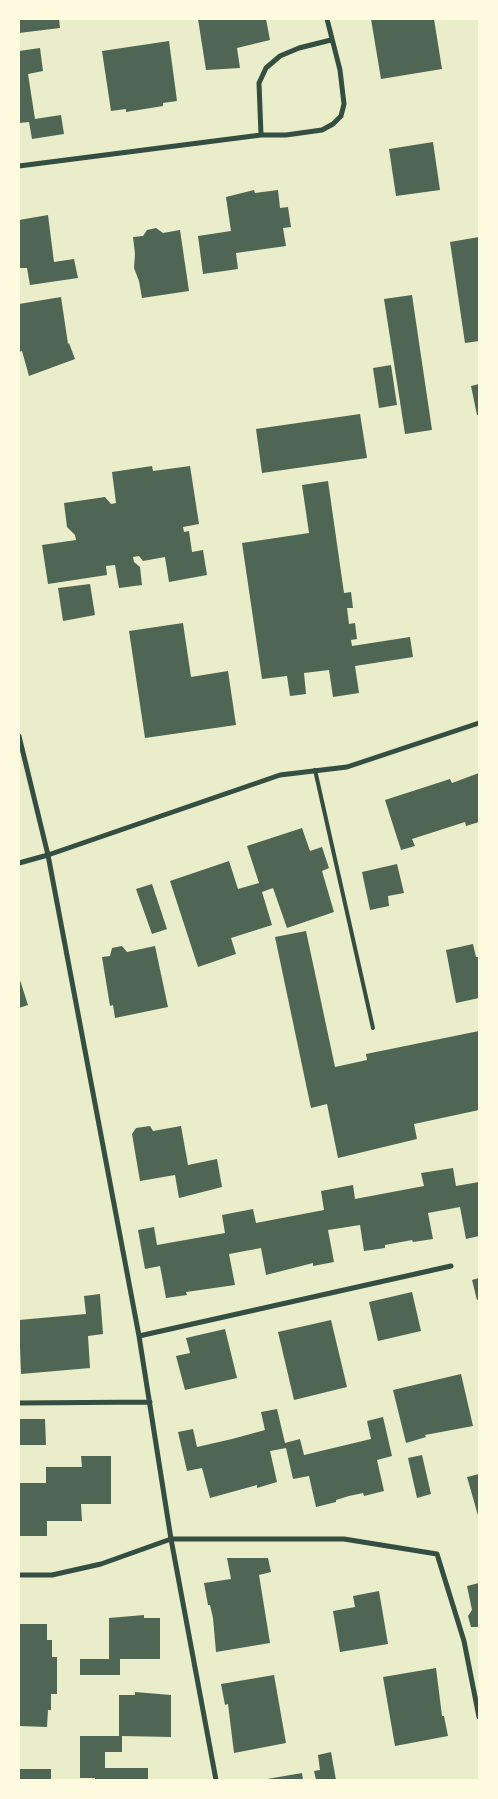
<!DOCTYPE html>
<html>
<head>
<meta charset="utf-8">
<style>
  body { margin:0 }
  #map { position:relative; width:498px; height:1799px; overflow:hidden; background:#e9edc9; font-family:"Asap Condensed",sans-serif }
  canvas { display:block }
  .frame { position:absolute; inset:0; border:20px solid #fefae0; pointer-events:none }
</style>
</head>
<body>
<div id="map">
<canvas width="498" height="1799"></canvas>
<div class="frame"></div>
</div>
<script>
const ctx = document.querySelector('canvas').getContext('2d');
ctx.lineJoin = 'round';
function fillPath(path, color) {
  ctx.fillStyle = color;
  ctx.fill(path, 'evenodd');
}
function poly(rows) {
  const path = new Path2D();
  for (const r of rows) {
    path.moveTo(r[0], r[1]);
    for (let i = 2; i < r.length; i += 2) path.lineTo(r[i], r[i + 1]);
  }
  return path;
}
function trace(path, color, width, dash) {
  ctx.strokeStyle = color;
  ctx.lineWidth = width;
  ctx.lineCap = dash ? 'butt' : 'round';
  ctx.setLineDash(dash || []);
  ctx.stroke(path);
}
const building = poly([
  [19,19,59,19,60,28,19,33],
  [198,19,266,19,270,40,237,48,240,68,206,70],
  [371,19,434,19,442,69,381,79],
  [169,41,177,101,163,103,163,106,126,112,126,109,111,111,102,51],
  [40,48,43,71,28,74,35,119,61,115,64,134,32,139,29,122,19,123,19,51],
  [433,142,440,190,396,196,389,149],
  [254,190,255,193,278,190,280,208,288,207,291,227,283,228,286,246,236,253,238,269,203,274,198,236,231,231,226,197],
  [48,215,54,262,74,259,78,278,30,285,27,268,19,268,19,220],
  [156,228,163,233,180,230,189,291,142,298,139,281,134,268,135,254,133,237,143,236,147,230],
  [479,237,479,341,465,343,450,242],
  [412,295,432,430,405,434,384,299],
  [61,297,68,344,69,343,75,359,29,376,22,351,19,352,19,304],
  [391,365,397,405,379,408,373,368],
  [479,384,479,415,477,415,471,386],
  [360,414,367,458,262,473,256,429],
  [152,466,153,471,190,466,199,524,183,527,184,532,189,531,192,552,203,550,207,575,169,582,165,557,143,561,139,556,133,557,134,562,140,567,142,585,119,588,115,565,106,566,107,575,48,584,42,545,76,540,75,535,67,527,64,503,105,497,111,504,116,503,112,472],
  [328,481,344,593,351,592,353,608,347,608,349,624,355,623,357,639,351,640,352,646,410,637,413,657,355,666,359,693,333,697,329,670,304,673,306,694,290,696,287,676,262,679,242,543,309,533,302,485],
  [90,584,95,615,63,621,58,588],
  [183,623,191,677,228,671,236,725,145,738,129,631],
  [479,773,479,822,466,826,465,822,412,839,415,846,401,850,385,800,450,779,452,783],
  [302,828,310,851,322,847,329,868,322,871,334,912,287,928,273,888,262,892,272,925,231,938,236,954,198,967,170,881,229,861,238,889,259,883,247,846],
  [397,864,404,893,388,896,389,906,370,910,362,872],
  [152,884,167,929,152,934,136,889],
  [306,931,335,1067,367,1060,366,1054,479,1031,479,1110,414,1124,417,1139,338,1158,327,1104,311,1108,275,937],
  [473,944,476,957,479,957,479,998,456,1003,446,950],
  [122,946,127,952,155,946,168,1007,115,1018,113,1005,110,1006,102,957,110,956,112,948],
  [19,977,28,1005,19,1008],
  [150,1126,153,1131,181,1126,188,1165,217,1159,222,1187,179,1198,175,1175,140,1181,132,1134,136,1128],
  [453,1168,456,1186,479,1182,479,1236,466,1239,460,1207,428,1213,433,1239,413,1242,412,1240,385,1245,385,1248,364,1251,360,1225,328,1230,334,1262,313,1266,313,1263,266,1275,261,1248,229,1254,235,1285,186,1292,187,1295,166,1298,160,1266,145,1269,138,1230,154,1227,157,1245,225,1233,222,1215,253,1209,256,1223,324,1210,321,1191,353,1185,355,1199,424,1186,421,1173],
  [479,1278,479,1299,477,1300,472,1280],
  [412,1292,421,1331,378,1341,369,1302],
  [100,1294,103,1334,88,1336,90,1368,21,1374,19,1320,86,1314,84,1296],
  [331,1320,347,1387,294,1400,278,1332],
  [225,1329,237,1378,185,1390,176,1356,190,1353,186,1338],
  [461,1374,473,1426,425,1435,426,1437,406,1443,393,1390],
  [277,1409,285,1443,300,1439,304,1455,371,1439,367,1421,383,1417,392,1456,377,1460,384,1491,364,1496,363,1493,349,1496,336,1500,336,1502,316,1507,309,1476,293,1479,286,1448,270,1451,277,1482,257,1488,257,1485,210,1498,202,1468,187,1471,178,1432,193,1429,197,1447,232,1439,265,1430,261,1412],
  [19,1419,45,1419,46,1445,19,1445],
  [422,1455,431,1494,417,1498,408,1458],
  [81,1456,111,1456,111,1504,81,1504,82,1521,47,1521,47,1536,19,1536,19,1483,46,1483,46,1467,82,1467],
  [479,1474,479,1519,467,1477],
  [227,1558,268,1558,271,1572,259,1575,270,1643,216,1652,213,1618,210,1605,208,1605,204,1583,231,1579],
  [479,1583,479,1627,471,1627,468,1616,472,1610,467,1586],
  [379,1591,388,1644,340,1652,333,1611,355,1607,353,1596],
  [144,1615,144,1618,160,1618,160,1659,120,1659,120,1675,80,1675,80,1659,109,1659,109,1618],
  [19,1624,47,1624,47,1640,52,1640,52,1657,57,1657,57,1694,51,1694,51,1710,48,1710,47,1727,19,1726],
  [436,1668,442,1716,444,1716,448,1736,395,1746,383,1677],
  [274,1675,286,1743,234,1753,228,1704,225,1705,221,1684],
  [135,1692,171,1695,171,1737,122,1736,122,1752,105,1752,105,1768,148,1768,148,1780,95,1780,95,1778,80,1778,80,1736,119,1736,119,1695,135,1695],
  [331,1752,336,1780,316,1780,314,1771,320,1770,318,1755],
  [19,1769,51,1769,51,1780,19,1780],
  [302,1773,303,1780,267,1780,267,1779]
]);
const service = poly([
  [315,770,373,1028]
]);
const minor = poly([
  [327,19,340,70,344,104,341,116,333,124,322,130,286,135,261,135,259,83,266,68,280,56,299,48,331,40],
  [19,166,261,135],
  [19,736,48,855,139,1336,171,1539,216,1780],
  [19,863,48,855,280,775,347,767,479,723],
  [139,1336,451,1266],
  [19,1403,150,1402],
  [19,1575,52,1575,101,1564,171,1539,344,1539,437,1554,464,1641,479,1717]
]);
fillPath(building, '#4f6655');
trace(service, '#344e41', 4);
trace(minor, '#344e41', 5);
</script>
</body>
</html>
